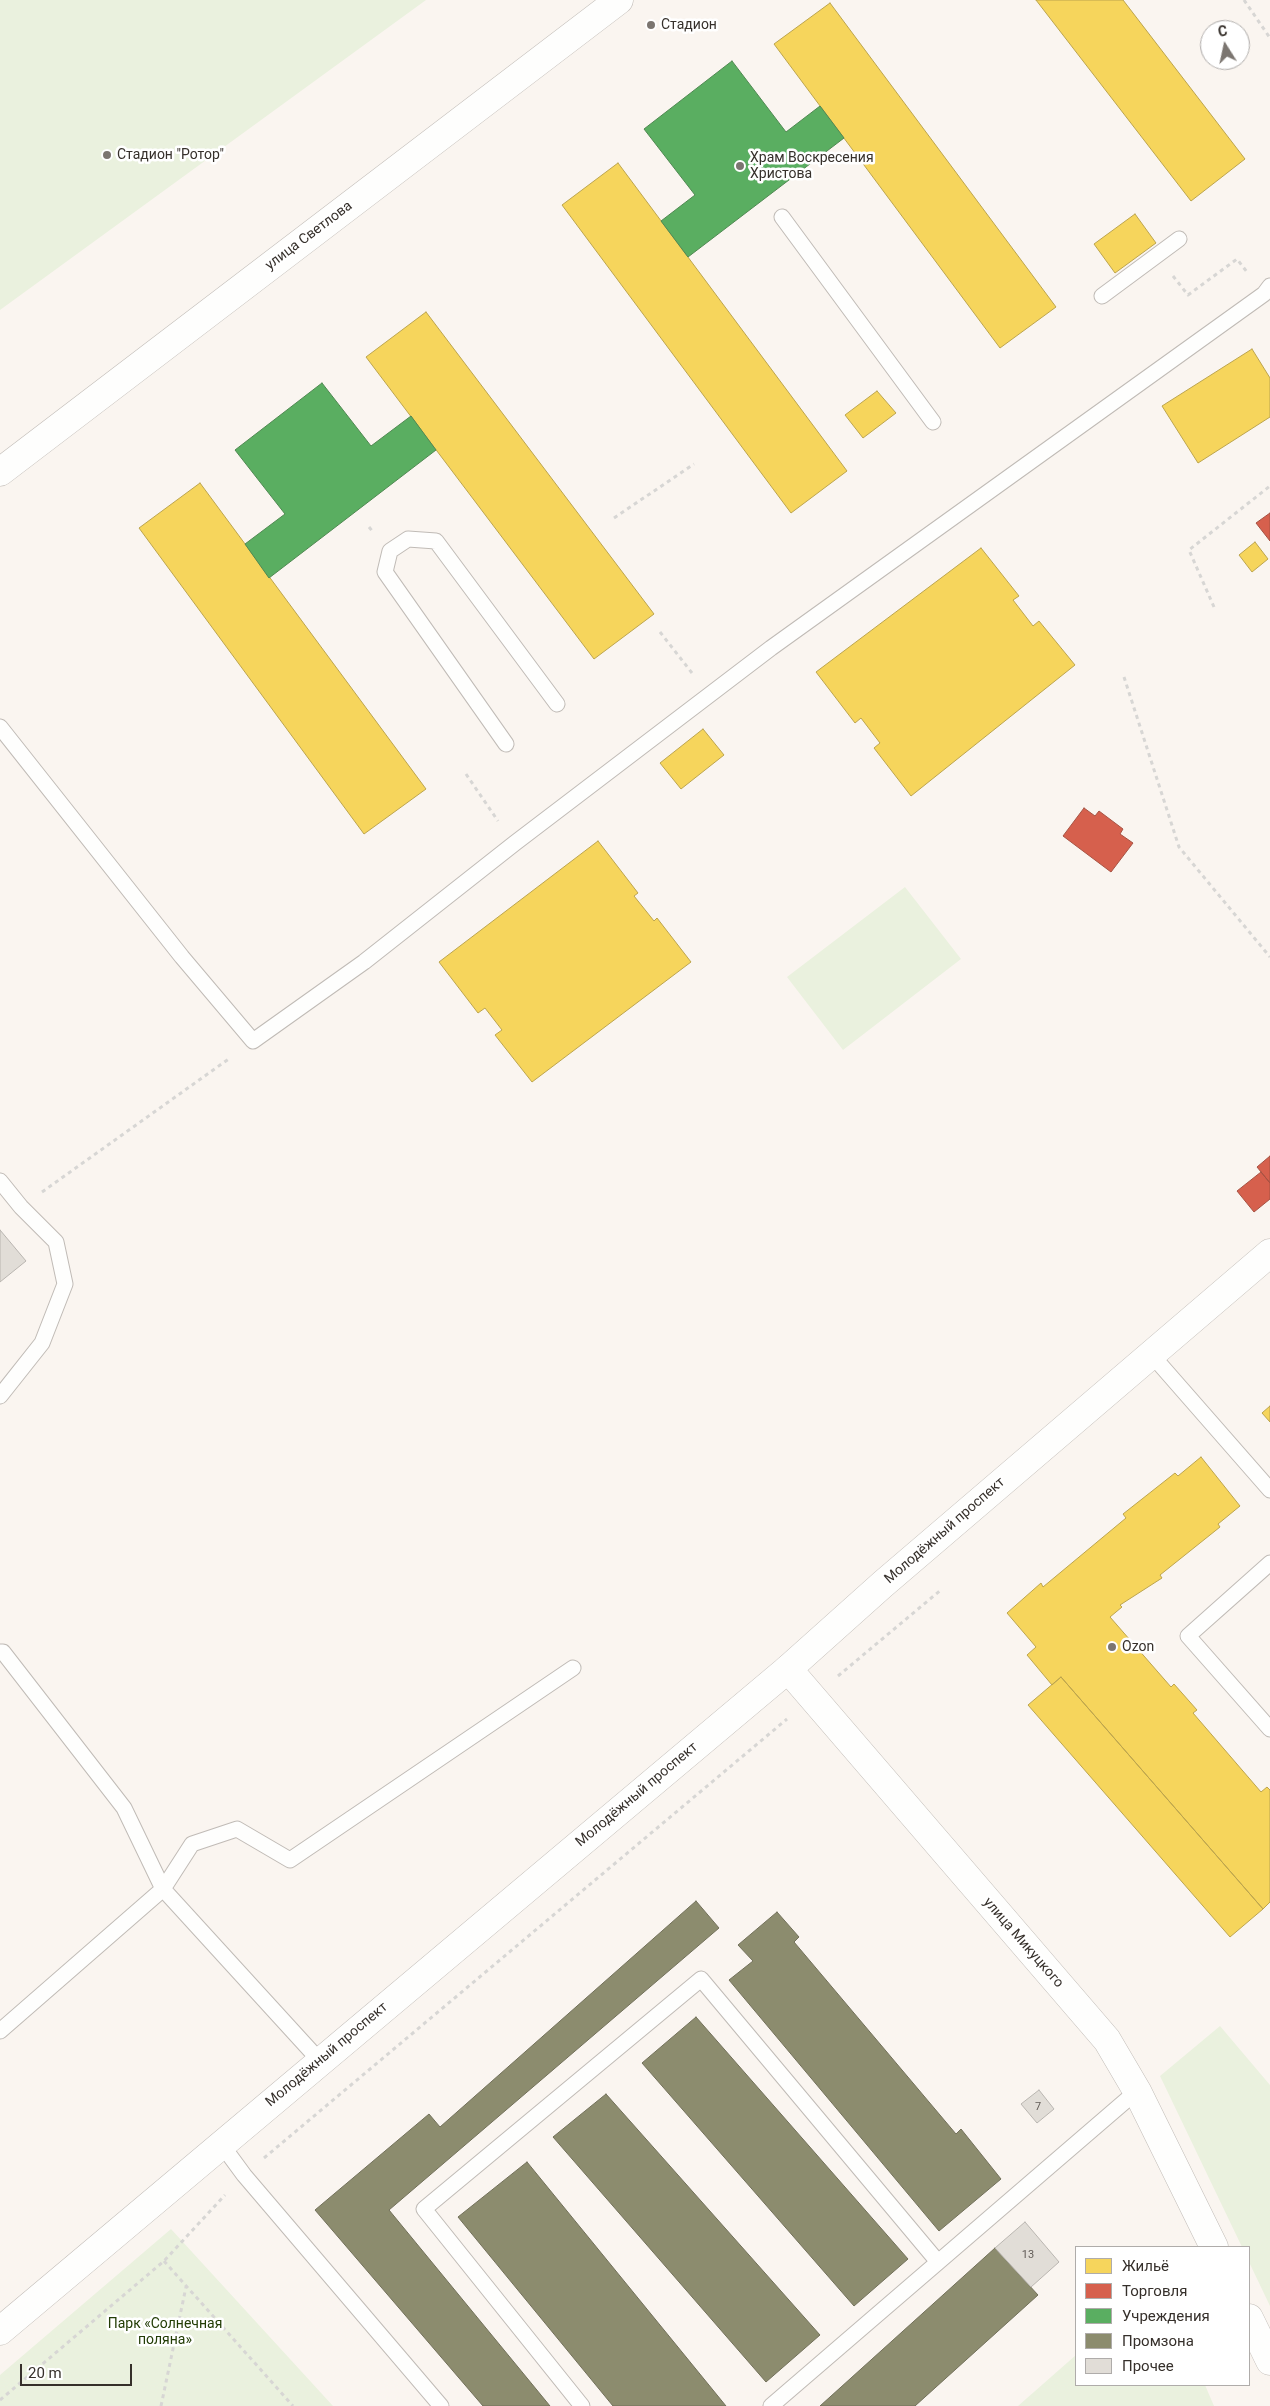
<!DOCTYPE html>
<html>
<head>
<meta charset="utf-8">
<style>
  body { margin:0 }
  #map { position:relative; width:1270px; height:2406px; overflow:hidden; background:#faf5f0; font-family:Roboto,sans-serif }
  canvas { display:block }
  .legend { position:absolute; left:1075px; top:2246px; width:175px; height:140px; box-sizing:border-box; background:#fff; border:1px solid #afacaa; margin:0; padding:6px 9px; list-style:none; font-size:15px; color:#36302b }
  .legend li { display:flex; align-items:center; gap:10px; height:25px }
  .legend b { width:25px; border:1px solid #afacaa }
  .north { position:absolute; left:1200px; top:20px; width:50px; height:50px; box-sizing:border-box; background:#fff; border:1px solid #afacaa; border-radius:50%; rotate:350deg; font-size:14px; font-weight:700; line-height:20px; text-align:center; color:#36302b }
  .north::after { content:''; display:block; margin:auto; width:18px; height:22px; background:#7b7570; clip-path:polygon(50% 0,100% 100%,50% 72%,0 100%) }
  .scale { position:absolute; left:20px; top:2364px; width:112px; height:22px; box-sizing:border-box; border:2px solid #36302b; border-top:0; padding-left:6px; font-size:15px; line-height:18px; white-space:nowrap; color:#36302b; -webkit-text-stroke:4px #fff; paint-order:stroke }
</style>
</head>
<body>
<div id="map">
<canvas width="1270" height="2406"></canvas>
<ul class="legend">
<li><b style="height:14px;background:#f6d55c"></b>Жильё</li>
<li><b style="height:14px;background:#d6604d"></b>Торговля</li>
<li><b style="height:14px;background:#5aae61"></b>Учреждения</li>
<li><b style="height:14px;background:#8c8c6e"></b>Промзона</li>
<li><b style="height:14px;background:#e1ddd7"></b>Прочее</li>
</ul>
<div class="north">С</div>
<div class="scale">20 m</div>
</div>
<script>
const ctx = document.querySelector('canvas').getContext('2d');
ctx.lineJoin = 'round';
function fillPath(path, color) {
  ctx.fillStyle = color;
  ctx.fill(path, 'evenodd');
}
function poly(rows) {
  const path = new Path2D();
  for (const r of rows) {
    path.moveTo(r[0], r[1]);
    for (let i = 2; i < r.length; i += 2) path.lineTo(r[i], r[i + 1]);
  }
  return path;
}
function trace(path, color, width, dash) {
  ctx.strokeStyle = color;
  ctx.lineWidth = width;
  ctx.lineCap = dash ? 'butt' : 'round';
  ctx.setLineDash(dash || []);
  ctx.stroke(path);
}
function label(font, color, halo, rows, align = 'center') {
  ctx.font = font + ' Roboto,sans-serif';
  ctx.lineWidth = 5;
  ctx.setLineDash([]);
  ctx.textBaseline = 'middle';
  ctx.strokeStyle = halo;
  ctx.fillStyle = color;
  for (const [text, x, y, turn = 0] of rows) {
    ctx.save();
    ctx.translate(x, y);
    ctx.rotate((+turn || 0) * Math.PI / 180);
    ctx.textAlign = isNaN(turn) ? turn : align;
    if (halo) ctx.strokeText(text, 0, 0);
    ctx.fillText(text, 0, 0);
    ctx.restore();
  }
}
const green = poly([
  [0,0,426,0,0,310],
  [905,887,961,959,843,1050,787,977],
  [1220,2026,1270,2085,1270,2306,1249,2262,1249,2247,1242,2247,1160,2076],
  [171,2229,333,2406,0,2406,0,2375],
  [1076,2355,1076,2385,1205,2385,1214,2406,1018,2406]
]);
const homes = poly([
  [1036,0,1123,0,1245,159,1191,201,1036,0],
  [830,3,1056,307,1000,348,774,44,830,3],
  [618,163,847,471,791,513,562,205,618,163],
  [1135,214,1156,243,1115,273,1094,244,1135,214],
  [426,312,654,614,594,659,366,357,426,312],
  [1252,349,1270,378,1270,417,1198,463,1162,406,1252,349],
  [877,391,896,413,863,438,845,415,877,391],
  [200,483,426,789,364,834,139,528,200,483],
  [1255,542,1268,559,1252,572,1239,555,1255,542],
  [981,548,1019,596,1013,600,1033,626,1039,621,1075,665,911,796,874,748,880,743,861,718,855,723,816,672,981,548],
  [703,729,724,755,681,789,660,763,703,729],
  [598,841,638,893,634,896,654,921,657,918,691,962,532,1082,495,1035,502,1030,485,1008,478,1013,439,962,598,841],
  [1270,1406,1270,1422,1262,1413,1270,1406],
  [1201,1457,1240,1506,1218,1524,1220,1527,1160,1575,1162,1578,1120,1605,1122,1607,1110,1617,1171,1687,1174,1684,1197,1710,1193,1713,1261,1792,1267,1787,1270,1790,1270,1902,1263,1909,1061,1677,1052,1685,1027,1655,1036,1647,1007,1613,1041,1583,1043,1587,1126,1518,1123,1514,1175,1473,1178,1476,1201,1457],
  [1061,1677,1263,1909,1230,1937,1028,1705,1061,1677]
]);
const shops = poly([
  [1270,513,1270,541,1256,523,1270,513],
  [1084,808,1095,816,1099,811,1123,829,1120,834,1133,843,1111,872,1063,836,1084,808],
  [1270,1156,1270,1183,1257,1167,1270,1156],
  [1261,1172,1270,1183,1270,1199,1254,1212,1237,1191,1261,1172]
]);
const public = poly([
  [732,61,786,132,820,106,844,138,688,257,661,221,695,195,644,129,732,61],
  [322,383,371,446,411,416,436,450,269,578,245,544,285,514,235,450,322,383]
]);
const industry = poly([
  [696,1901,719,1928,389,2210,550,2406,483,2406,315,2210,429,2114,440,2127,696,1901],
  [777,1912,799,1937,794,1942,956,2134,961,2129,1001,2179,939,2231,729,1980,753,1961,738,1945,777,1912],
  [696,2017,908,2259,854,2306,642,2063,696,2017],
  [606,2094,820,2335,766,2382,553,2137,606,2094],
  [527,2162,726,2406,613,2406,458,2217,527,2162],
  [995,2248,1038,2295,915,2406,820,2406,995,2248]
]);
const building = poly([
  [0,1230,26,1261,0,1282,0,1230],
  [1039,2090,1054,2109,1037,2123,1021,2104,1039,2090],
  [1025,2222,1059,2262,1031,2287,995,2248,1025,2222]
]);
const path = poly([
  [1244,0,1270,38],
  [1173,276,1188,295,1237,259,1247,272],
  [614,518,694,464],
  [369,527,373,532],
  [1214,607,1189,550,1270,486],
  [660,632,692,673],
  [1124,677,1179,847,1270,957],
  [466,774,498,821],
  [42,1192,230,1058],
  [838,1676,942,1589],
  [264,2158,787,1719],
  [164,2261,293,2406],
  [0,2400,164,2261,225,2195],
  [161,2406,186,2287]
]);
const service = poly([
  [782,217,933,422],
  [1102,296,1179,239],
  [0,727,182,957,253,1041,364,962,515,843,771,648,1264,294,1270,286],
  [506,744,385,572,390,551,408,539,436,541,557,704],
  [0,1181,21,1207,56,1242,65,1284,42,1343,0,1396],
  [1151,1354,1270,1490],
  [1270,1563,1188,1636,1270,1729],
  [0,1652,3,1652,124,1808,163,1889,320,2061],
  [0,2031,163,1889,192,1844,237,1829,290,1860,573,1668],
  [222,2145,244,2175,441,2406],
  [582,2406,424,2209,701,1979,938,2262],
  [771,2406,1137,2091]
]);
const minor = poly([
  [0,472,619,0],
  [0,2331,788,1669]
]);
const tertiary = poly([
  [1214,2247,1137,2091,1107,2040,788,1669,883,1584,1270,1253],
  [1249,2318,1270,2361]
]);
const markers = [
  [651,25,5,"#7b7570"],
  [107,155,5,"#7b7570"],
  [740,166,5,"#7b7570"],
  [1112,1647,5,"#7b7570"]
];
const numberNames = [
  ["7",1038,2107],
  ["13",1028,2255]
];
const poiNames = [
  ["Стадион",661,25],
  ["Стадион \"Ротор\"",117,155],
  ["Храм Воскресения",750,158],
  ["Христова",750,174],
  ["Ozon",1122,1647]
];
const streetNames = [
  ["улица Светлова",309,236,-37],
  ["Молодёжный проспект",945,1531,-41],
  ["Молодёжный проспект",637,1795,-40],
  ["улица Микуцкого",1023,1943,49],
  ["Молодёжный проспект",327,2055,-40]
];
const parkNames = [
  ["Парк «Солнечная",165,2324],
  ["поляна»",165,2340]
];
fillPath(green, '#eaf1de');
fillPath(homes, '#f6d55c');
trace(homes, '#bca44d', 1);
fillPath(shops, '#d6604d');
trace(shops, '#a65243', 1);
fillPath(public, '#5aae61');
trace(public, '#4f8851', 1);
fillPath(industry, '#8c8c6e');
trace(industry, '#72705a', 1);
fillPath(building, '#e1ddd7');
trace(building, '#b9b5b0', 1);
trace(service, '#c0bbb6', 17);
trace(minor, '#c0bbb6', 29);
trace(tertiary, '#c0bbb6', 29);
trace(path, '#d7d6d4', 3, [4, 4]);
trace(service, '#fefefd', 15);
trace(minor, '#fefefd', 28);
trace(tertiary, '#fefefd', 28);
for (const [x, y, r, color] of markers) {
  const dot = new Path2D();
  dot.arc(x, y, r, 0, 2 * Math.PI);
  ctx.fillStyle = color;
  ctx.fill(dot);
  trace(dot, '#fff', 2);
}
label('11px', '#615b56', null, numberNames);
label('14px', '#36302b', '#fff', poiNames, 'left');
label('14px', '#36302b', '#fff', streetNames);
label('14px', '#233d06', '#fff', parkNames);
</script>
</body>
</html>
